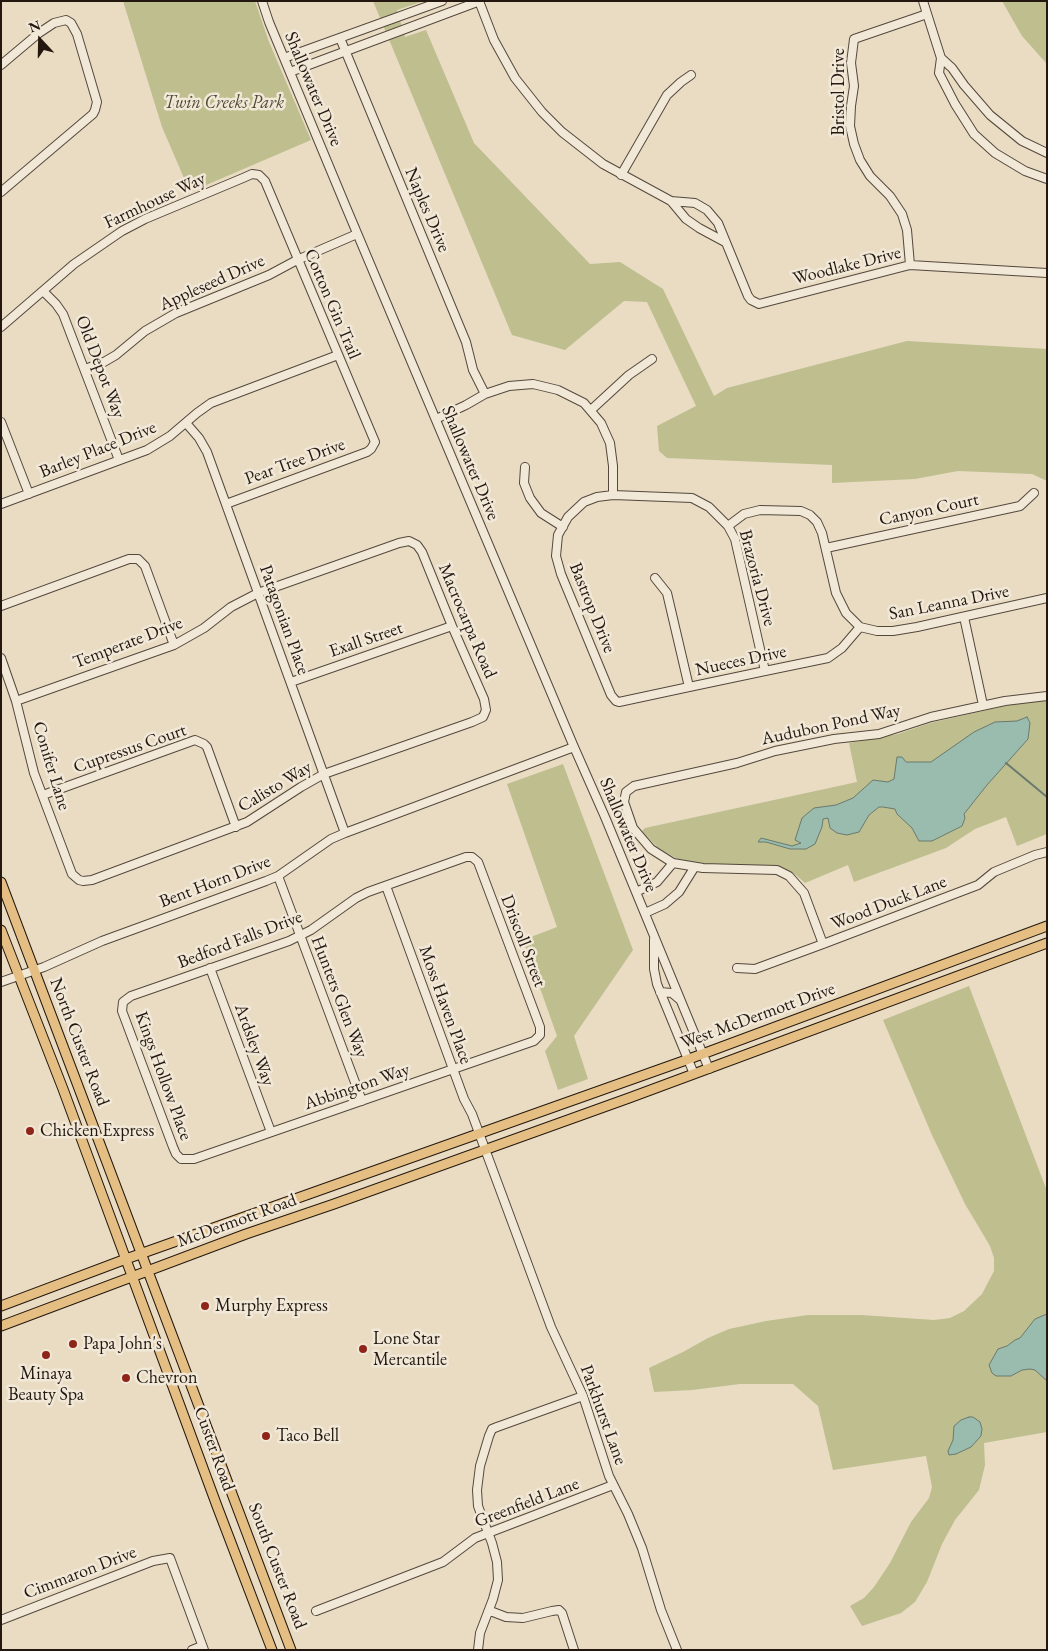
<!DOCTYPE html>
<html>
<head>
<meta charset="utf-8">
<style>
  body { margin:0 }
  #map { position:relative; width:1048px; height:1651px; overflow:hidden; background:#e9dcc3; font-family:"EB Garamond",serif }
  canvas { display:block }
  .frame { position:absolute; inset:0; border:2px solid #23170f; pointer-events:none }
  .north { position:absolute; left:15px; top:15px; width:50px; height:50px; -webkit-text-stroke:4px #f1e8d8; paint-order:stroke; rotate:339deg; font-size:14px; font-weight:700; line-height:20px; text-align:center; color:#23170f }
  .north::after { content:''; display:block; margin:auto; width:18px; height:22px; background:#23170f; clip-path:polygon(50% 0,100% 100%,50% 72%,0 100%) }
</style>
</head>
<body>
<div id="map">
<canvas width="1048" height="1651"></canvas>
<div class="frame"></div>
<div class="north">N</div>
</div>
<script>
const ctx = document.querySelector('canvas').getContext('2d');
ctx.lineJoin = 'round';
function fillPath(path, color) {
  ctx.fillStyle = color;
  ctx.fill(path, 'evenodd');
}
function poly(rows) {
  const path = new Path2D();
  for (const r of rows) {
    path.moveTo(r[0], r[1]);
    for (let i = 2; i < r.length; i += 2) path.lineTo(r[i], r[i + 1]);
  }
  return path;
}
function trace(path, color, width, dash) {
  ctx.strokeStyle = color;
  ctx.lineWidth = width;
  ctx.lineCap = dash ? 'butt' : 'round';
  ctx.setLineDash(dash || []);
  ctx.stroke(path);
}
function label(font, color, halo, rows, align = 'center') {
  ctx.font = font + ' "EB Garamond",serif';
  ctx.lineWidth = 5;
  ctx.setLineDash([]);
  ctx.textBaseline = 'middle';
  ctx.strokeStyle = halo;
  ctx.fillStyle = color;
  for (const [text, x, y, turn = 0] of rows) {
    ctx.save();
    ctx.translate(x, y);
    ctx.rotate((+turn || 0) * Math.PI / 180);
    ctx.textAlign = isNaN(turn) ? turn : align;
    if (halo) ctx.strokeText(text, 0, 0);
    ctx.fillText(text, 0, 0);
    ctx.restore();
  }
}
const green = poly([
  [123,1,255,1,269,42,311,140,190,192,162,127],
  [373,1,424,1,397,10,405,37,426,30,474,143,590,264,620,262,663,289,714,396,727,388,907,341,1047,349,1047,481,1032,474,958,471,915,479,832,483,832,465,667,458,659,451,657,426,696,406,647,302,624,301,565,350,512,335],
  [1002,1,1047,1,1047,64,1022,36],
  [1047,700,1047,834,1017,846,1006,817,975,829,946,848,854,882,848,865,805,883,796,875,779,867,696,864,679,860,658,848,642,831,645,828,857,782,849,743,898,734,930,723,1014,704],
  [563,764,633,950,574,1036,588,1079,558,1090,545,1051,557,1036,523,940,557,927,507,784],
  [969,986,1047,1191,1047,1432,984,1443,985,1465,979,1490,955,1520,942,1544,927,1582,915,1602,901,1613,862,1626,850,1606,864,1598,874,1587,890,1563,911,1522,929,1498,932,1487,926,1456,833,1470,818,1406,793,1384,740,1384,692,1390,654,1392,649,1368,683,1352,708,1338,729,1329,766,1321,808,1315,861,1315,934,1320,950,1318,964,1311,982,1294,994,1271,994,1258,990,1246,965,1204,932,1135,883,1020]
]);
const water = poly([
  [1027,717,1030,723,1028,739,987,785,964,814,965,818,962,826,932,841,919,841,912,828,897,814,895,809,883,807,879,807,869,815,859,832,847,835,837,833,830,828,828,818,823,819,822,827,815,844,806,849,790,849,766,842,758,842,761,838,792,846,801,843,795,840,802,818,814,808,836,805,853,798,873,780,888,782,894,779,897,757,902,757,906,762,931,762,974,732,995,722,1017,721,1027,717],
  [1047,1314,1047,1381,1035,1370,1030,1369,1022,1370,1011,1376,996,1376,992,1373,989,1365,998,1349,1007,1346,1015,1340,1020,1338,1035,1319,1047,1314],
  [969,1417,973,1417,980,1422,982,1429,981,1436,971,1447,956,1454,949,1455,948,1451,953,1440,954,1426,961,1420,969,1417]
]);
const stream = poly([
  [1006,763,1047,797]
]);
const minor = poly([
  [262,1,269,22,346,207,574,747,605,817,709,1069],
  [479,1,494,40,515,78,542,112,562,132,603,164,671,201,686,219,699,228,725,242],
  [923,1,941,58,939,73,955,104,974,134,995,153,1025,171,1047,179],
  [340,38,466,342,473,370,485,394],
  [284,58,442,1],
  [941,58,952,68,964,85,990,115,1022,141,1047,153],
  [1,65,39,33,54,23,66,20,71,23,77,34,97,102,95,110,93,114,1,192],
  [290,72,480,1],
  [621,175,667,95,681,82,691,75],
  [671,201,695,203,707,210,718,223,748,296,751,300,759,304,910,265,1047,273],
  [910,265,907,230,902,214,890,196,870,176,860,160,854,144,850,126,851,106,854,86,851,63,854,39,927,14],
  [43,291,56,304,63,314,119,460],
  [1,327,74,264,122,231,145,219,243,178,252,174,259,175,265,181,375,442,371,449,367,452,226,504],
  [85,369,104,362,116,355,145,331,176,313,269,275,297,260,357,234],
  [591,410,629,375,652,359],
  [436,419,466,405,485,394,509,386,533,384,558,390,584,403,601,423,610,443,613,466,613,495],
  [1,422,29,494],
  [186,423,199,438,207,452,345,833],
  [525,467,524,483,530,498,541,513,563,527],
  [1,504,147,450,170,436,197,413,211,403,338,355],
  [728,526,744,514,760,510,801,511,810,515,817,522,822,533,836,593,846,613,860,627,877,631,893,631,917,627,1047,598],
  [826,548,1020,506,1034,493],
  [655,578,667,593,689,687],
  [1,606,129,559,138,559,145,566,174,645],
  [964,617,983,705],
  [1,658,16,701,34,773,72,874,79,880,83,881,92,880,247,822,301,787,324,774,472,722,483,717,486,710,484,699,452,626,422,552,417,545,409,541,399,543,258,593,231,607,204,628,174,645,16,701],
  [765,671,735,539,728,526,709,507,692,498,613,495,597,497,584,502,568,517,558,535,556,556,561,574,611,695,616,701,619,702,689,687,765,671,828,658,842,648,860,627],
  [291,682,452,626],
  [43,795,195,740,204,744,207,747,236,827],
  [466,857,472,857,478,862,540,1027,540,1035,534,1041,194,1159,181,1159,176,1154,173,1147,122,1011,123,1002,131,996,289,941,311,930,356,898,368,892,466,857],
  [278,876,362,1101],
  [386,886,464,1099,472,1114,551,1327,583,1396,609,1476,628,1514,642,1548,661,1610,677,1650],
  [636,892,657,882,673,863],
  [645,913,665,904,679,892,694,868],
  [654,939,654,969,657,984,694,1074],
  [823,944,804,893,789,876,777,870,703,868,673,863,651,849,633,828,624,802,626,792,634,786,737,763,775,751,834,739,879,734,931,717,1005,701,1047,696],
  [210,968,271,1132],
  [737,968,755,969,823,944,978,885,994,872,1035,855,1047,852],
  [1,982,44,967,102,941,266,881,278,876,331,839,345,833,574,747],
  [660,992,672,993,679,999],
  [316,1611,443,1562,475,1538,613,1485],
  [488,1612,493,1612,506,1617,523,1618,552,1611,559,1610,562,1613,574,1650],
  [1,1620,153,1561,170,1558,204,1650],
  [192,1650,202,1646],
  [478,1650,480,1633,493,1599,498,1580,497,1562,492,1543,478,1506,477,1490,480,1466,489,1436,492,1429,497,1427,583,1396]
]);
const major = poly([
  [1,882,291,1650],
  [1,930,63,1089,217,1506,272,1650],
  [1,1306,126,1259,689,1059,1047,926],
  [1,1326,246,1234,334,1204,629,1098,1047,943]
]);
const markers = [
  [30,1131,5,"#8f2418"],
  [205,1306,5,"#8f2418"],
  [73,1344,5,"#8f2418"],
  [363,1349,5,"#8f2418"],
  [46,1355,5,"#8f2418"],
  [126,1378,5,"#8f2418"],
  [266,1436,5,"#8f2418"]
];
const streetNames = [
  ["Shallowater Drive",313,89,67],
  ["Bristol Drive",839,92,-90],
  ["Farmhouse Way",155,201,-25],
  ["Naples Drive",427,210,67],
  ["Woodlake Drive",847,266,-14],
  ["Appleseed Drive",212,283,-24],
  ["Cotton Gin Trail",332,304,67],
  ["Old Depot Way",100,367,69],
  ["Barley Place Drive",98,450,-22],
  ["Pear Tree Drive",295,462,-20],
  ["Shallowater Drive",470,463,67],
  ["Canyon Court",929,510,-12],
  ["Brazoria Drive",757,578,75],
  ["San Leanna Drive",949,603,-11],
  ["Bastrop Drive",592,608,68],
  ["Patagonian Place",284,620,70],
  ["Macrocarpa Road",467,621,67],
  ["Exall Street",366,640,-19],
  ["Temperate Drive",128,643,-21],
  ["Nueces Drive",741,661,-12],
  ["Audubon Pond Way",831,725,-12],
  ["Cupressus Court",130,749,-19],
  ["Conifer Lane",51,766,73],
  ["Calisto Way",275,787,-31],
  ["Shallowater Drive",628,835,67],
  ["Bent Horn Drive",215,882,-21],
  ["Wood Duck Lane",889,903,-21],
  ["Bedford Falls Drive",240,940,-21],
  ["Driscoll Street",523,941,69],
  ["Hunters Glen Way",339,997,69],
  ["Moss Haven Place",445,1005,70],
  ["West McDermott Drive",758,1016,-20],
  ["North Custer Road",79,1042,69],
  ["Ardsley Way",254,1045,70],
  ["Kings Hollow Place",163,1076,70],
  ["Abbington Way",357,1087,-19],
  ["McDermott Road",237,1221,-20],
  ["Parkhurst Lane",603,1415,70],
  ["Custer Road",214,1449,70],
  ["Greenfield Lane",527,1503,-21],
  ["South Custer Road",277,1566,69],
  ["Cimmaron Drive",80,1573,-21]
];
const parkNames = [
  ["Twin Creeks Park",224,103]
];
const poiNames = [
  ["Chicken Express",40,1131],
  ["Murphy Express",215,1306],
  ["Lone Star",373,1339],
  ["Mercantile",373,1360],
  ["Papa John's",83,1344],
  ["Minaya",46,1374,"center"],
  ["Beauty Spa",46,1395,"center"],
  ["Chevron",136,1378],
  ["Taco Bell",276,1436]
];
fillPath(green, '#bebe8f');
fillPath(water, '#99bcae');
trace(water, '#6a7a6e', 1);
trace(stream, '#6a7a6e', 2);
trace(minor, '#54483c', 10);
trace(major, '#23170f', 11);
trace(minor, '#f1e8d8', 8);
trace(major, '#e4be82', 9);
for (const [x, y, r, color] of markers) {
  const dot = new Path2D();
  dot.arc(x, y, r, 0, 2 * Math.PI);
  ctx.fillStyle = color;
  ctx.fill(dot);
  trace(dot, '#f1e8d8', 2);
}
label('18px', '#23170f', '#f1e8d8', streetNames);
label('italic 18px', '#524935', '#f1e8d8', parkNames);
label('18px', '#23170f', '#f1e8d8', poiNames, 'left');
</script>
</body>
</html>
